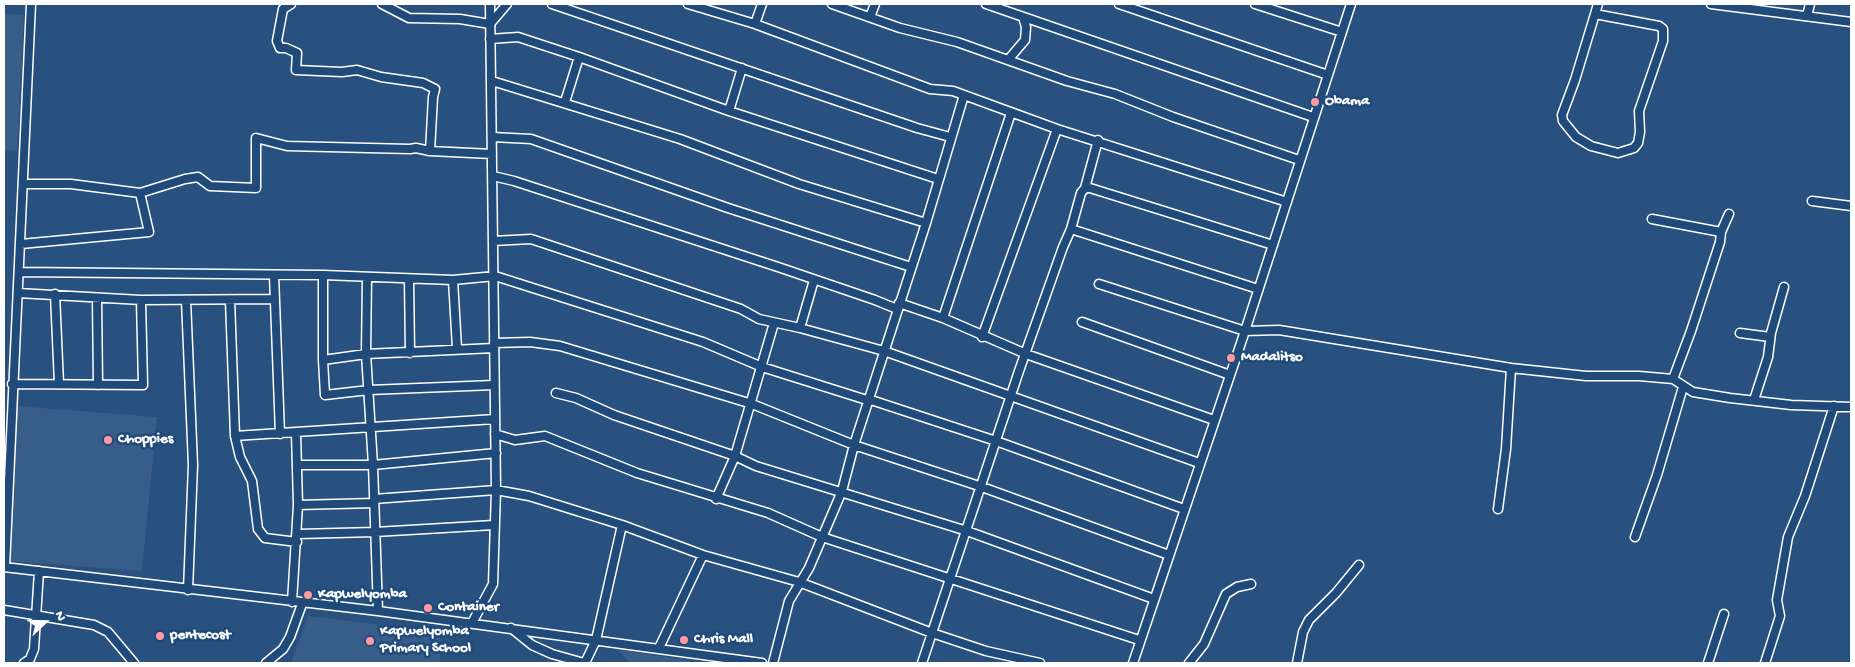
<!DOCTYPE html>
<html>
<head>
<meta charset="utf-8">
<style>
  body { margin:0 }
  #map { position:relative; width:1855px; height:667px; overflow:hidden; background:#28517f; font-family:"Gochi Hand",sans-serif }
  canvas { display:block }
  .frame { position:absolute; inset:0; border:5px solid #fff; pointer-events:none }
  .north { position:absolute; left:20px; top:597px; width:50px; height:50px; -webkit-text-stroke:4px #1f4a7a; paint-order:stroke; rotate:69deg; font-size:14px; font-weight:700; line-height:20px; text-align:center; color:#fff }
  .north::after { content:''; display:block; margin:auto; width:18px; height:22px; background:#fff; clip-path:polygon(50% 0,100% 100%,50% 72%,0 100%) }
</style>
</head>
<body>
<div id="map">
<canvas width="1855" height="667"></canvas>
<div class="frame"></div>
<div class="north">N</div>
</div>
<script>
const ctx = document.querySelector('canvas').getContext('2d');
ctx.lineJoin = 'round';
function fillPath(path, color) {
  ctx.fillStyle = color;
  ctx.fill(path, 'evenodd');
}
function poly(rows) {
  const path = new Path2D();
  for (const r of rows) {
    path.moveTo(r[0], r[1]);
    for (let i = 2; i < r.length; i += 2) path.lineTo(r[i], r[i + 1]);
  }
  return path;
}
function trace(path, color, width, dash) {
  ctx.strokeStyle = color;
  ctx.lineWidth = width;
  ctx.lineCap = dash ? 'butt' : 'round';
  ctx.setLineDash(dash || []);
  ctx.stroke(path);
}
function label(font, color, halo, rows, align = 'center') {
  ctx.font = font + ' "Gochi Hand",sans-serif';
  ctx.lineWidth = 5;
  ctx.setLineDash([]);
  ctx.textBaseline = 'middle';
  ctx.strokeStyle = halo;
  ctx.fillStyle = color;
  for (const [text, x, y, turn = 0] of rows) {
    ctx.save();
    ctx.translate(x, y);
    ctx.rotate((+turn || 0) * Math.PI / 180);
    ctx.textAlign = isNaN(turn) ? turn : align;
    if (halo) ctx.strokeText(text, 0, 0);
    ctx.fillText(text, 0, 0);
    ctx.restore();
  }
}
const built = poly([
  [4,14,24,15,17,151,4,150],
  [16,406,157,417,142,571,7,561],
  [308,616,440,632,440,663,291,663],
  [617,649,700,663,630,663]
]);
const minor = poly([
  [291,4,283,9,277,41,280,48,286,48,297,53,296,70,342,72,357,70,381,77,423,83,435,89,433,97,430,151],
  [382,4,409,18,460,19,490,24,507,4],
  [552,4,917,128,950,137],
  [688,4,755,24,930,89,953,91,964,95],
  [832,4,900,28,957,42,1067,81,1115,94,1173,117,1299,160],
  [986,4,1313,117],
  [1119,4,1328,75],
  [1255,4,1342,32],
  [1711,4,1851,22],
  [1595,14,1659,26,1663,29,1663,41,1639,111,1640,132,1638,143,1634,148,1618,153,1591,146,1576,137,1563,121,1562,115,1575,80,1598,4],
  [1807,16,1810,4],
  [870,17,875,4],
  [755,24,762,4],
  [490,39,518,37,579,57],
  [1008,60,1025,40,1026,27,1023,17],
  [492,81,680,139,799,184,926,223],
  [565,102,579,57,729,111,938,179],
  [729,111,742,68],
  [492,137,531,139,728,208,911,267],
  [493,176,514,181,778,267,875,300,897,309],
  [23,184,71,184,140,193,185,179,198,177,210,186,256,188,256,138,287,146,410,149,416,148,430,151,492,154],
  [1085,188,1098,140],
  [1812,201,1851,206],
  [1652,219,1721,232,1720,242,1691,331,1673,379],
  [1071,229,1081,193,1085,188,1090,188,1273,245],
  [1721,232,1729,214],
  [493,241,531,239,741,309,759,319,800,328],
  [21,244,149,232,140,193],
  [19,272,323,275,453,280,495,276,703,342,762,367,870,401],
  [274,275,280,434],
  [323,275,323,360,325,395,369,390,494,385],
  [367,277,366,354,373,465,378,611],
  [409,279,410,353],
  [453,280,457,348],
  [814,280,800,328,884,351,1199,463],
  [1099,284,1245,331,1279,330,1511,368,1586,376,1639,376,1673,379,1693,392,1730,398,1791,405,1851,407],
  [18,293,141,300,275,299],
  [55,294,59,384],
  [97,298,98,385],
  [186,300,193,465,188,590],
  [230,300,235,436,240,457,252,481,258,529,265,538,297,542],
  [899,303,943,318,1026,354,1214,420],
  [943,318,1011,113],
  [1082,322,1230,375],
  [1740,333,1770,337],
  [982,337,1057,129],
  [494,343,530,342,560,346,752,404,854,445,982,487,1169,555],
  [323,360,366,354,494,348],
  [12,384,143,385,141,300],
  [556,393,576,398,614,415,735,456,756,466,967,531,1154,599],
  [871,400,996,441,1184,509],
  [1754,400,1768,357,1771,333,1784,287],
  [495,434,515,440,545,436,637,473,768,513,822,537,1139,640],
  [235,436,495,419],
  [298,465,373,465,496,453],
  [374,499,496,490,529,496,622,525,703,555,799,582,932,633,986,651,1040,663],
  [716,499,735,456,774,323],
  [298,505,374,503],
  [1498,509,1506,449,1511,368],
  [298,534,375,532,494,525],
  [1635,537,1657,475,1683,387],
  [4,567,378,611,762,663],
  [5,567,31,4],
  [292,602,298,505,296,433],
  [4,610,94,625,108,632,134,663],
  [472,623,493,584,496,490,490,4],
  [511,628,532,645,552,654,584,663],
  [659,648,703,555],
  [24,663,30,659,34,649,39,571],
  [266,663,283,649,290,637,302,604],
  [585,663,596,640,622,525],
  [773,663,789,601,809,568,842,491,854,445,926,223,964,95,1057,129,1287,202],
  [922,663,1019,371,1063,247,1071,229,1258,289],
  [1133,663,1245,331,1351,4],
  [1189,663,1204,644,1226,594,1237,587,1251,584],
  [1297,663,1303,632,1309,620,1336,593,1359,565],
  [1708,663,1724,614],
  [1765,663,1780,616,1777,600,1788,537,1805,496,1834,406]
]);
const markers = [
  [1315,102,5,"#ff9aa2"],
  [1231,358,5,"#ff9aa2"],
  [108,440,5,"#ff9aa2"],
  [308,595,5,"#ff9aa2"],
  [428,608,5,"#ff9aa2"],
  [160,636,5,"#ff9aa2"],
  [684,640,5,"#ff9aa2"],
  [370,641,5,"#ff9aa2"]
];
const poiNames = [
  ["Obama",1325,102],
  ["Madalitso",1241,358],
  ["Choppies",118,440],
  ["Kapwelyomba",318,595],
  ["Container",438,608],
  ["Kapwelyomba",380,632],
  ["Primary School",380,649],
  ["pentecost",170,636],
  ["Chris Mall",694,640]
];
fillPath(built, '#375d88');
trace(minor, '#fff', 11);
trace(minor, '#1f4a7a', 8);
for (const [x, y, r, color] of markers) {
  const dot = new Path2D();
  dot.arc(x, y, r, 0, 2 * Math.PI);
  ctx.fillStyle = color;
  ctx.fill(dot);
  trace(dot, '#1f4a7a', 2);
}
label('bold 15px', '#fff', '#1f4a7a', poiNames, 'left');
</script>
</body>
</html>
